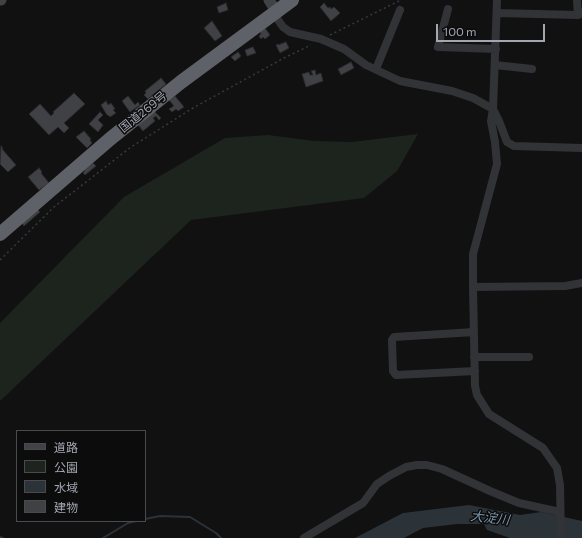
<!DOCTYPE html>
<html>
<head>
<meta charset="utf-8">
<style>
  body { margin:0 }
  #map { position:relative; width:582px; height:538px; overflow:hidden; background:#111112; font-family:Commissioner,"Noto Sans JP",sans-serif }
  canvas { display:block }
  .legend { position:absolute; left:16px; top:430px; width:130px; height:92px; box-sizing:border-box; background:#0c0c0d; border:1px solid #484a4f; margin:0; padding:5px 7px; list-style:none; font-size:12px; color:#a3a7b1 }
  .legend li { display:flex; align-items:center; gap:8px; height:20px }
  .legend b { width:20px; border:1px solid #484a4f }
  .scale { position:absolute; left:436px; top:24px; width:109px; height:18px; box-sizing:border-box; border:2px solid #a3a7b1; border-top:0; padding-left:5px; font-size:12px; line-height:14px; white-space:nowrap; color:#a3a7b1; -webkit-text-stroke:3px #0c0c0d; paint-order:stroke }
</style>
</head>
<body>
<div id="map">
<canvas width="582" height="538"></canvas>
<ul class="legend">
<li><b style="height:5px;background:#404246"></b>道路</li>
<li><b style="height:11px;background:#1d241e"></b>公園</li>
<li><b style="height:11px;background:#2b3339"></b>水域</li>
<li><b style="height:11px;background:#404145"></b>建物</li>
</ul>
<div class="scale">100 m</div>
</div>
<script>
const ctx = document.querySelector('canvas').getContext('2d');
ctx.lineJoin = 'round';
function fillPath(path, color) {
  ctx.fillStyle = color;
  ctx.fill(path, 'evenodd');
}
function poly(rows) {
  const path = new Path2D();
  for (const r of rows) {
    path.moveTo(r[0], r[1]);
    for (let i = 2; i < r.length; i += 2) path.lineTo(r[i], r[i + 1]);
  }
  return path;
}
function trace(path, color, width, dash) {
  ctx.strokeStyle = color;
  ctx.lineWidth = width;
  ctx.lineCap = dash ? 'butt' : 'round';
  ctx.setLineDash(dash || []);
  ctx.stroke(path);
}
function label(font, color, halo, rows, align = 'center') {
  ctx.font = font + ' Commissioner,"Noto Sans JP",sans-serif';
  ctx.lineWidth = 3;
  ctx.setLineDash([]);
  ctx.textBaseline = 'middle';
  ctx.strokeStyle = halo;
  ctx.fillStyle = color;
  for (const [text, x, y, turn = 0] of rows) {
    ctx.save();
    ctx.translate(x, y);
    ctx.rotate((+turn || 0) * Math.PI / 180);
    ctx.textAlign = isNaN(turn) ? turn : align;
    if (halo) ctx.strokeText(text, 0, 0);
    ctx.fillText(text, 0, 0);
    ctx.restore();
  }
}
const green = poly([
  [418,134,397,171,364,198,191,220,0,401,0,323,124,197,225,138,268,135,314,141,352,142]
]);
const water = poly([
  [469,505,520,515,541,512,582,521,582,538,510,538,487,530,484,524,457,524,423,528,404,538,355,538,403,513]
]);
const stream = poly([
  [145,519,160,516,190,517,216,533,221,538],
  [0,537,3,538],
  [103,538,128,523,136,521]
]);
const building = poly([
  [226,3,228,10,219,13,217,7,226,3],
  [324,3,328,8,330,7,331,9,334,7,340,13,331,21,320,7,324,3],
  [212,21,222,36,215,41,204,28,212,21],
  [265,28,270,35,265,39,263,37,261,39,259,36,261,34,260,32,265,28],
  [286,42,289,48,280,53,276,45,278,44,278,45,286,42],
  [253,47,256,53,247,56,245,50,253,47],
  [238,52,241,56,235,61,231,57,238,52],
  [351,62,354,68,341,75,338,69,351,62],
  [315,70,316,75,321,73,323,81,306,87,302,74,309,72,310,75,313,75,311,71,315,70],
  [161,78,166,84,148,99,144,95,146,93,145,91,161,78],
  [74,93,85,104,64,123,69,128,64,133,58,127,49,135,29,114,40,104,51,116,54,113,53,112,74,93],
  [128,96,135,105,138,102,140,105,130,112,122,101,128,96],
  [175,96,184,107,178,111,176,109,172,112,169,109,174,106,169,100,175,96],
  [106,101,108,105,111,103,115,109,113,110,116,113,110,117,108,115,107,115,101,105,106,101],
  [154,111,161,118,159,120,156,116,153,118,155,121,143,131,138,125,154,111],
  [100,112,103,115,98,120,103,125,98,132,89,124,100,112],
  [84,131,91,139,90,140,92,143,87,148,76,137,84,131],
  [1,146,3,148,2,149,16,165,8,172,0,164,1,146],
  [93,163,96,166,85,175,83,173,85,171,84,170,93,163],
  [39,168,42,172,41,173,49,183,39,190,28,177,39,168],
  [37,209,40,212,24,226,21,222,37,209]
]);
const path = poly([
  [330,35,401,0],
  [0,260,54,207,131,147,193,108,284,58,311,45]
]);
const street = poly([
  [497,0,493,109,491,121,495,142,497,164,473,254,473,287,475,386,477,395,489,414,543,448,557,468,560,485,561,538],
  [577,0,578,15],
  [448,9,438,47,496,49],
  [276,11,276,17,283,27,290,32,321,39,344,49,366,65,400,81,452,91,473,98,493,109,499,121,507,142,514,146,582,148],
  [497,13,578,15,582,13],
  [495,65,532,69],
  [376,69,400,10],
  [473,287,565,286,582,283],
  [474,332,394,337,392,340,393,371,396,375,475,371],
  [474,357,529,357],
  [304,538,363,503,377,484,389,476,406,467,417,465,427,465,442,469,490,491,519,503,560,512]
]);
const secondary = poly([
  [0,0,1,0],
  [269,0,276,11]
]);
const highway = poly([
  [0,234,110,139,181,82,292,0]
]);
const streetNames = [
  ["国道269号",143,112,-39]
];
const waterNames = [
  ["大淀川",490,518,7]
];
fillPath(green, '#1d241e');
fillPath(water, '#2b3339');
trace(stream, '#2b3339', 2);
fillPath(building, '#404145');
trace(building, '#2b2b2e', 1);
trace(path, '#38393d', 1.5, [2, 3]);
trace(street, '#323336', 8);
trace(secondary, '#404246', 11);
trace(highway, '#5e6167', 14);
label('12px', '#a3a7b1', '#0c0c0d', streetNames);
label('italic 13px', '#7d94a9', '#0c0c0d', waterNames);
</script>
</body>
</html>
